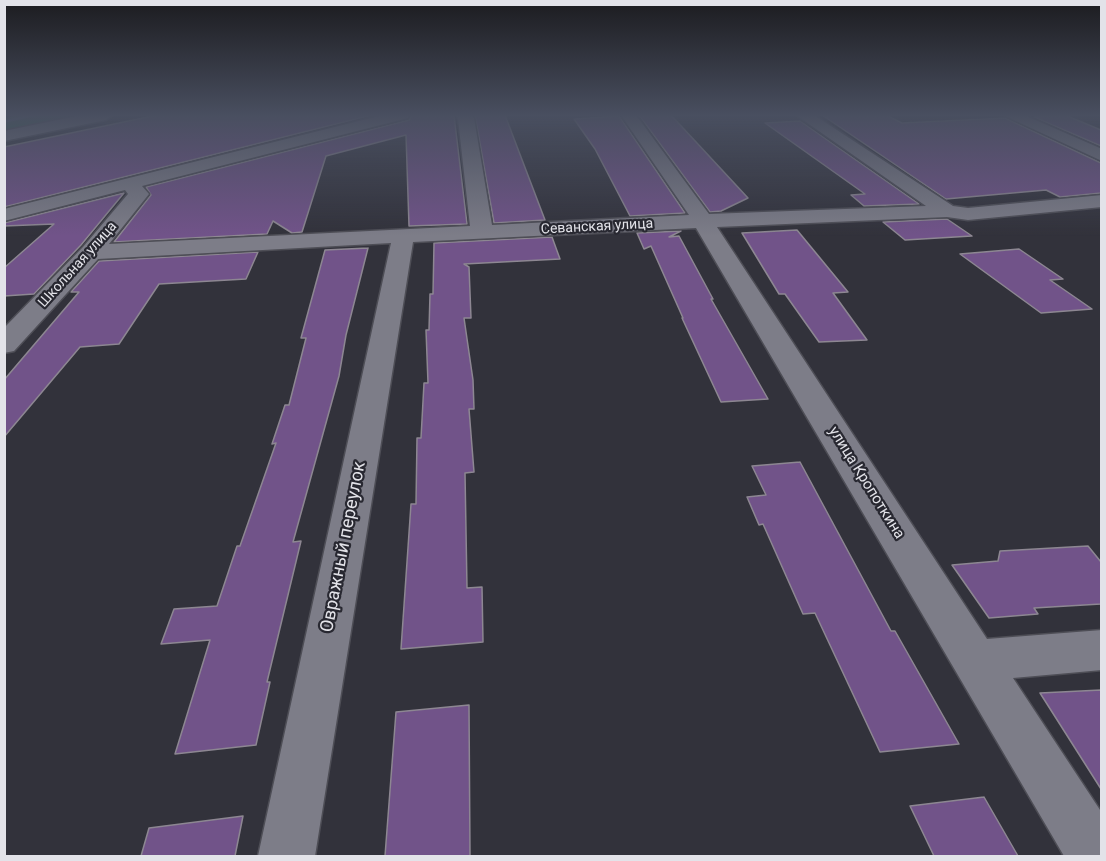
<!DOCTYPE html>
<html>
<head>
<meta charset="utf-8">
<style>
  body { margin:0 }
  #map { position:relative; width:1106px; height:861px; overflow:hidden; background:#32323b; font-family:Roboto,sans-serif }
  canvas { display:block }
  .frame { position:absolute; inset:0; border:6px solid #e3e3e9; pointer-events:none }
</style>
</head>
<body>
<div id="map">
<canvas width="1106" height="861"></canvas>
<div class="frame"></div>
</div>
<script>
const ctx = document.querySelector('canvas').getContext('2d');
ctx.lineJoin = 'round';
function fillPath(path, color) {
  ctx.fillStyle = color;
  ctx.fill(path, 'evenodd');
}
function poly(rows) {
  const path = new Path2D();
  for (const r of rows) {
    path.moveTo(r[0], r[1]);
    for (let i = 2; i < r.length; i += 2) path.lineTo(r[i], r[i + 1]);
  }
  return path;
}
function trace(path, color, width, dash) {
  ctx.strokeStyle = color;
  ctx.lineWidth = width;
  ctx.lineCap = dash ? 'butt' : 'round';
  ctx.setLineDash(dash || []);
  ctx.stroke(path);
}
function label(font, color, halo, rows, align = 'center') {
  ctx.font = font + ' Roboto,sans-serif';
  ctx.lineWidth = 4.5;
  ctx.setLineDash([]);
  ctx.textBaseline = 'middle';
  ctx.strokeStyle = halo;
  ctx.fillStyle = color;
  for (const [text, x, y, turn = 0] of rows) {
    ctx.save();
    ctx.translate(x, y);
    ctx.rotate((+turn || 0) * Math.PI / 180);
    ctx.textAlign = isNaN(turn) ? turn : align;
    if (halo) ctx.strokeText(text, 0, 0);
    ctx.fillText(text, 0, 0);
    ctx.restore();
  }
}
const forest = poly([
  [17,115,76,115,77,117,5,133,5,118]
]);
const stream = poly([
  [29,115,40,115,4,123,4,120,29,115]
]);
const building = poly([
  [157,115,372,115,4,207,4,147,157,115],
  [412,115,454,115,467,224,409,226,406,135,326,156,302,232,292,233,273,221,267,234,114,242,151,195,146,187,409,120,412,115],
  [475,115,505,115,545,220,494,223,475,115],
  [639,115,671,115,748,198,721,211,710,212,639,115],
  [822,115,886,115,902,123,1005,118,1101,163,1101,193,1060,197,1046,190,946,199,822,115],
  [1065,115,1101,130,1101,146,1034,117,1065,115],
  [619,116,685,213,630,216,595,149,574,119,619,116],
  [800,121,919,204,864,206,851,195,865,194,765,123,800,121],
  [124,193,81,245,34,294,4,296,4,268,54,224,4,226,4,223,124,193],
  [947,219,972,236,905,240,883,222,947,219],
  [797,230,848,292,833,293,867,340,819,342,785,294,779,294,742,233,797,230],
  [681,231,669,237,679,236,713,299,711,299,768,399,721,402,682,318,683,318,651,246,644,249,637,233,681,231],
  [552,237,560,259,464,264,469,267,471,318,464,318,473,380,474,409,469,409,474,472,465,473,467,588,482,587,483,642,401,649,411,504,416,504,417,438,421,438,424,383,428,383,426,330,429,330,430,294,433,294,434,243,552,237],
  [368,248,346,335,339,376,293,542,301,541,267,682,270,682,256,745,175,754,210,640,161,644,174,609,217,606,237,546,240,546,276,443,272,444,285,405,289,405,306,338,301,338,325,250,368,248],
  [1019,249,1063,279,1050,280,1092,309,1041,313,960,254,1019,249],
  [258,252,246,279,159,284,119,344,80,347,4,437,4,380,79,292,71,292,99,261,258,252],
  [800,462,891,631,895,631,959,744,880,752,815,613,803,614,763,524,759,525,747,497,766,495,752,466,800,462],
  [1088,546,1101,562,1101,604,1034,608,1038,614,989,618,952,565,998,561,1000,551,1088,546],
  [1101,690,1101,789,1040,693,1101,690],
  [469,705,470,856,385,856,396,712,469,705],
  [984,797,1018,856,934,856,910,806,984,797],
  [243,816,235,856,141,856,149,828,243,816]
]);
const street = poly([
  [82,115,113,115,106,120,4,141,4,131,82,115],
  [383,115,410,115,408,118,142,186,149,194,109,244,470,226,458,119,456,115,472,115,474,118,492,225,689,215,621,115,636,115,709,214,926,206,796,115,814,115,953,206,968,208,1102,195,1102,207,968,220,947,217,717,227,987,639,1102,630,1102,670,1013,678,1102,813,1102,856,1064,856,696,228,413,242,315,856,258,856,391,243,98,259,14,351,4,353,4,328,83,247,128,194,125,190,4,221,4,209,383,115],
  [1003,115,1024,115,1102,149,1102,161,1003,115]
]);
const farStreetnames = [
  ["Севанская улица",597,227,-3],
  ["Школьная улица",78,265,-48]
];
const streetNames = [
  ["улица Кропоткина",866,483,58]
];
const nearStreetnames = [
  ["Овражный переулок",344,547,-79]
];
fillPath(forest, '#28714f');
fillPath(stream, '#54788f');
fillPath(building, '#715389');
trace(building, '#8d8792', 1.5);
trace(street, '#4e4e56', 3);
fillPath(street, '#7d7d88');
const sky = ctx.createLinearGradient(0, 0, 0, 236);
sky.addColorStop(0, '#1c1c20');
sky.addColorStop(0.49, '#494f60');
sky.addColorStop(1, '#494f6000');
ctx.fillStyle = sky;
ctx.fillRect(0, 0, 1106, 236);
label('14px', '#e3e3e9', '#282831', farStreetnames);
label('15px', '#e3e3e9', '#282831', streetNames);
label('18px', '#e3e3e9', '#282831', nearStreetnames);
</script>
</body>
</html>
